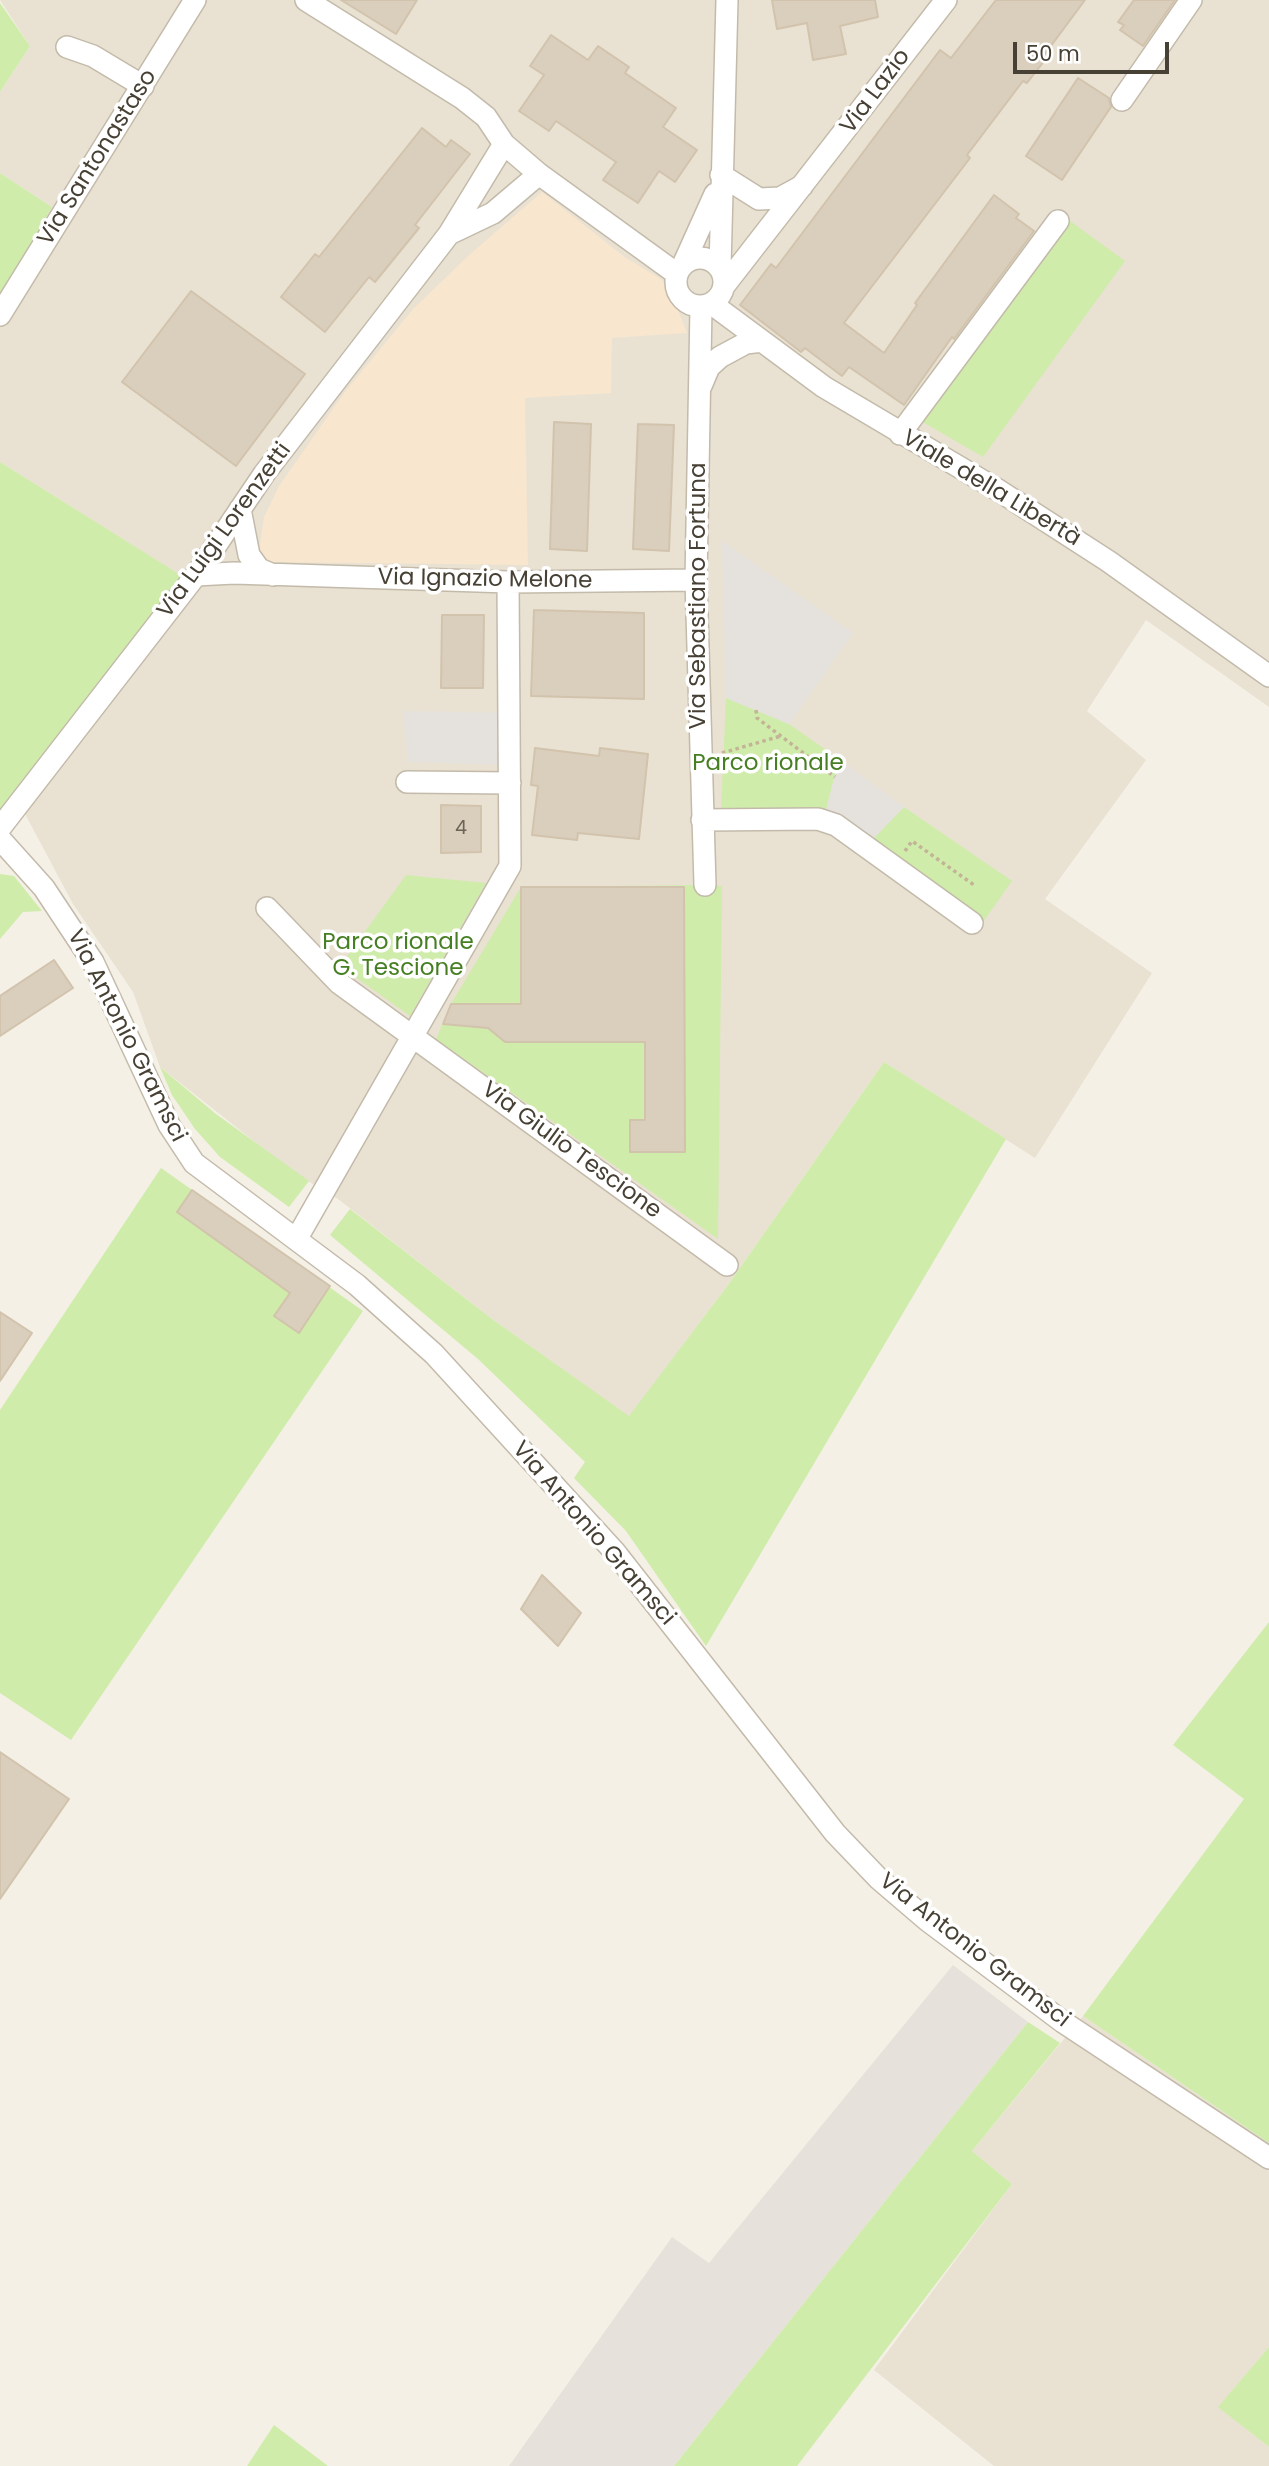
<!DOCTYPE html>
<html>
<head>
<meta charset="utf-8">
<style>
  body { margin:0 }
  #map { position:relative; width:1269px; height:2466px; overflow:hidden; background:#f4f0e5; font-family:Poppins,sans-serif }
  canvas { display:block }
  .scale { position:absolute; left:1013px; top:42px; width:156px; height:32px; box-sizing:border-box; border:4px solid #474034; border-top:0; padding-left:9px; font-size:21px; line-height:24px; white-space:nowrap; color:#474034; -webkit-text-stroke:5px #fff; paint-order:stroke }
</style>
</head>
<body>
<div id="map">
<canvas width="1269" height="2466"></canvas>
<div class="scale">50 m</div>
</div>
<script>
const ctx = document.querySelector('canvas').getContext('2d');
ctx.lineJoin = 'round';
function fillPath(path, color) {
  ctx.fillStyle = color;
  ctx.fill(path, 'evenodd');
}
function poly(rows) {
  const path = new Path2D();
  for (const r of rows) {
    if (r.length === 3) {
      path.moveTo(r[0] + r[2], r[1]);
      path.arc(r[0], r[1], r[2], 0, 2 * Math.PI);
      continue;
    }
    path.moveTo(r[0], r[1]);
    for (let i = 2; i < r.length; i += 2) path.lineTo(r[i], r[i + 1]);
  }
  return path;
}
function trace(path, color, width, dash) {
  ctx.strokeStyle = color;
  ctx.lineWidth = width;
  ctx.lineCap = dash ? 'butt' : 'round';
  ctx.setLineDash(dash || []);
  ctx.stroke(path);
}
function label(font, color, halo, rows, align = 'center') {
  ctx.font = font + ' Poppins,sans-serif';
  ctx.lineWidth = 7;
  ctx.setLineDash([]);
  ctx.textBaseline = 'middle';
  ctx.strokeStyle = halo;
  ctx.fillStyle = color;
  for (const [text, x, y, turn = 0] of rows) {
    ctx.save();
    ctx.translate(x, y);
    ctx.rotate((+turn || 0) * Math.PI / 180);
    ctx.textAlign = isNaN(turn) ? turn : align;
    if (halo) ctx.strokeText(text, 0, 0);
    ctx.fillText(text, 0, 0);
    ctx.restore();
  }
}
const residential = poly([
  [0,0,1269,0,1269,707,1146,620,1087,711,1146,760,1045,899,1152,973,1035,1158,884,1062,728,1285,629,1417,492,1319,338,1199,293,1172,160,1067,133,992,73,904,16,797,133,657,181,576,0,462,0,300,52,207,0,173,0,92,30,46],
  [1083,2016,1269,2143,1269,2347,1219,2407,1269,2447,1269,2466,994,2466,874,2370,1012,2184,972,2151]
]);
const commercial = poly([
  [542,192,626,258,661,279,672,295,687,333,612,338,611,393,525,398,528,565,270,562,259,551,264,517,279,486,344,393,413,309,469,255]
]);
const industrial = poly([
  [953,1965,1028,2022,674,2466,509,2466,672,2237,709,2263]
]);
const green = poly([
  [0,3,30,46,0,92],
  [0,173,52,207,0,300],
  [1070,221,1125,261,983,457,921,421],
  [0,462,182,576,0,810],
  [726,698,789,724,839,759,826,810,721,809],
  [904,807,1012,881,983,922,871,841],
  [0,874,14,876,42,911,23,912,0,939],
  [406,875,486,883,410,1016,340,966],
  [705,885,722,886,718,1239,436,1039,451,1004,521,887],
  [884,1062,1006,1139,706,1646,626,1531,574,1478,585,1462,478,1359,330,1235,350,1209,492,1319,629,1416,728,1285],
  [160,1067,216,1114,309,1181,289,1207,220,1157,195,1129,172,1095],
  [161,1168,363,1311,71,1740,0,1693,0,1410],
  [1269,1622,1269,2143,1083,2016,1244,1799,1173,1745],
  [1028,2022,1060,2043,972,2151,1012,2184,797,2466,674,2466],
  [1269,2347,1269,2447,1218,2407],
  [274,2425,328,2466,247,2466]
]);
const parking = poly([
  [722,541,853,633,789,724,726,698],
  [403,711,509,713,510,765,408,762],
  [839,759,904,807,871,841,826,810]
]);
const building = poly([
  [341,0,417,0,396,34,341,0],
  [772,0,875,0,878,17,840,26,846,54,813,60,807,23,777,29,772,0],
  [996,0,1085,0,1042,58,1045,60,1027,83,1023,81,967,155,970,158,844,323,884,353,917,305,915,303,994,195,1019,214,1016,218,1034,231,954,339,952,337,904,405,849,367,842,376,805,348,801,352,740,305,771,264,776,268,940,50,951,58,996,0],
  [1134,0,1175,0,1143,46,1120,30,1124,25,1118,22,1134,0],
  [551,35,588,60,598,46,629,67,625,73,676,108,663,127,697,150,675,182,659,171,638,203,603,180,616,162,556,121,549,131,519,111,544,75,530,66,551,35],
  [1078,78,1109,98,1111,107,1062,180,1026,156,1078,78],
  [422,128,446,147,451,140,470,154,415,225,419,228,375,282,369,277,325,332,281,297,315,254,319,257,422,128],
  [191,291,305,374,236,466,122,382,191,291],
  [554,422,591,424,587,551,550,549,554,422],
  [638,424,674,425,669,551,633,549,638,424],
  [534,610,644,613,644,699,531,696,534,610],
  [442,615,484,615,483,688,441,688,442,615],
  [535,748,599,756,600,748,648,754,639,839,578,833,577,840,532,835,538,786,531,785,535,748],
  [441,805,481,806,481,852,441,853,441,805],
  [521,887,684,887,685,1152,630,1152,630,1120,645,1120,645,1042,505,1042,488,1028,443,1024,451,1004,521,1004,521,887],
  [54,960,73,988,0,1036,0,996,54,960],
  [192,1190,330,1286,299,1333,274,1316,290,1293,177,1212,192,1190],
  [0,1312,32,1333,0,1381,0,1312],
  [542,1575,581,1613,558,1646,521,1609,542,1575],
  [0,1752,69,1799,0,1899,0,1752]
]);
const path = poly([
  [756,710,757,718,835,777],
  [722,753,781,736],
  [905,851,912,841,974,885]
]);
const minor = poly([
  [306,0,462,98,486,117,504,144,539,174,677,274],
  [67,47,93,56,143,86],
  [1122,100,1191,0],
  [721,175,759,199,780,198,802,186],
  [449,234,493,213,539,174],
  [700,282,24],
  [683,265,715,194],
  [720,268,727,0],
  [724,286,946,0],
  [712,304,824,387,998,490,1108,561,1269,676],
  [701,307,696,580,705,885],
  [0,315,195,0],
  [701,386,709,367,720,357,746,343,762,341],
  [900,434,1058,221],
  [240,509,249,555,259,569,273,575],
  [196,575,234,573,508,582,696,580],
  [407,782,510,783],
  [702,820,818,819,836,825,972,923],
  [0,828,196,575,264,474,449,234,504,144],
  [0,839,44,888,93,962,169,1125,194,1163,357,1285,434,1354,614,1551,835,1833,879,1879,927,1920,1063,2022,1269,2158],
  [267,908,339,983,727,1265],
  [297,1238,510,866,508,582]
]);
const numberNames = [
  ["4",461,829]
];
const streetNames = [
  ["Via Lazio",876,92,-53],
  ["Via Santonastaso",98,158,-58],
  ["Viale della Libertà",991,489,31],
  ["Via Luigi Lorenzetti",225,531,-54],
  ["Via Ignazio Melone",485,580,1],
  ["Via Sebastiano Fortuna",699,596,-90],
  ["Via Antonio Gramsci",126,1036,63],
  ["Via Giulio Tescione",571,1151,36],
  ["Via Antonio Gramsci",593,1534,49],
  ["Via Antonio Gramsci",974,1951,38]
];
const parkNames = [
  ["Parco rionale",768,764],
  ["Parco rionale",398,943],
  ["G. Tescione",398,969]
];
fillPath(residential, '#e9e2d3');
fillPath(commercial, '#f8e6ce');
fillPath(industrial, '#e6e1da');
fillPath(green, '#cfecaa');
fillPath(parking, '#e5e2de');
fillPath(building, '#dacebd');
trace(building, '#d2c3ac', 2);
trace(minor, '#c3baaa', 24);
trace(path, '#c3b497', 3.5, [3.5, 3.5]);
trace(minor, '#fff', 21);
label('19px', '#6c6456', null, numberNames);
label('23px', '#474034', '#fff', streetNames);
label('23px', '#467e22', '#fff', parkNames);
</script>
</body>
</html>
